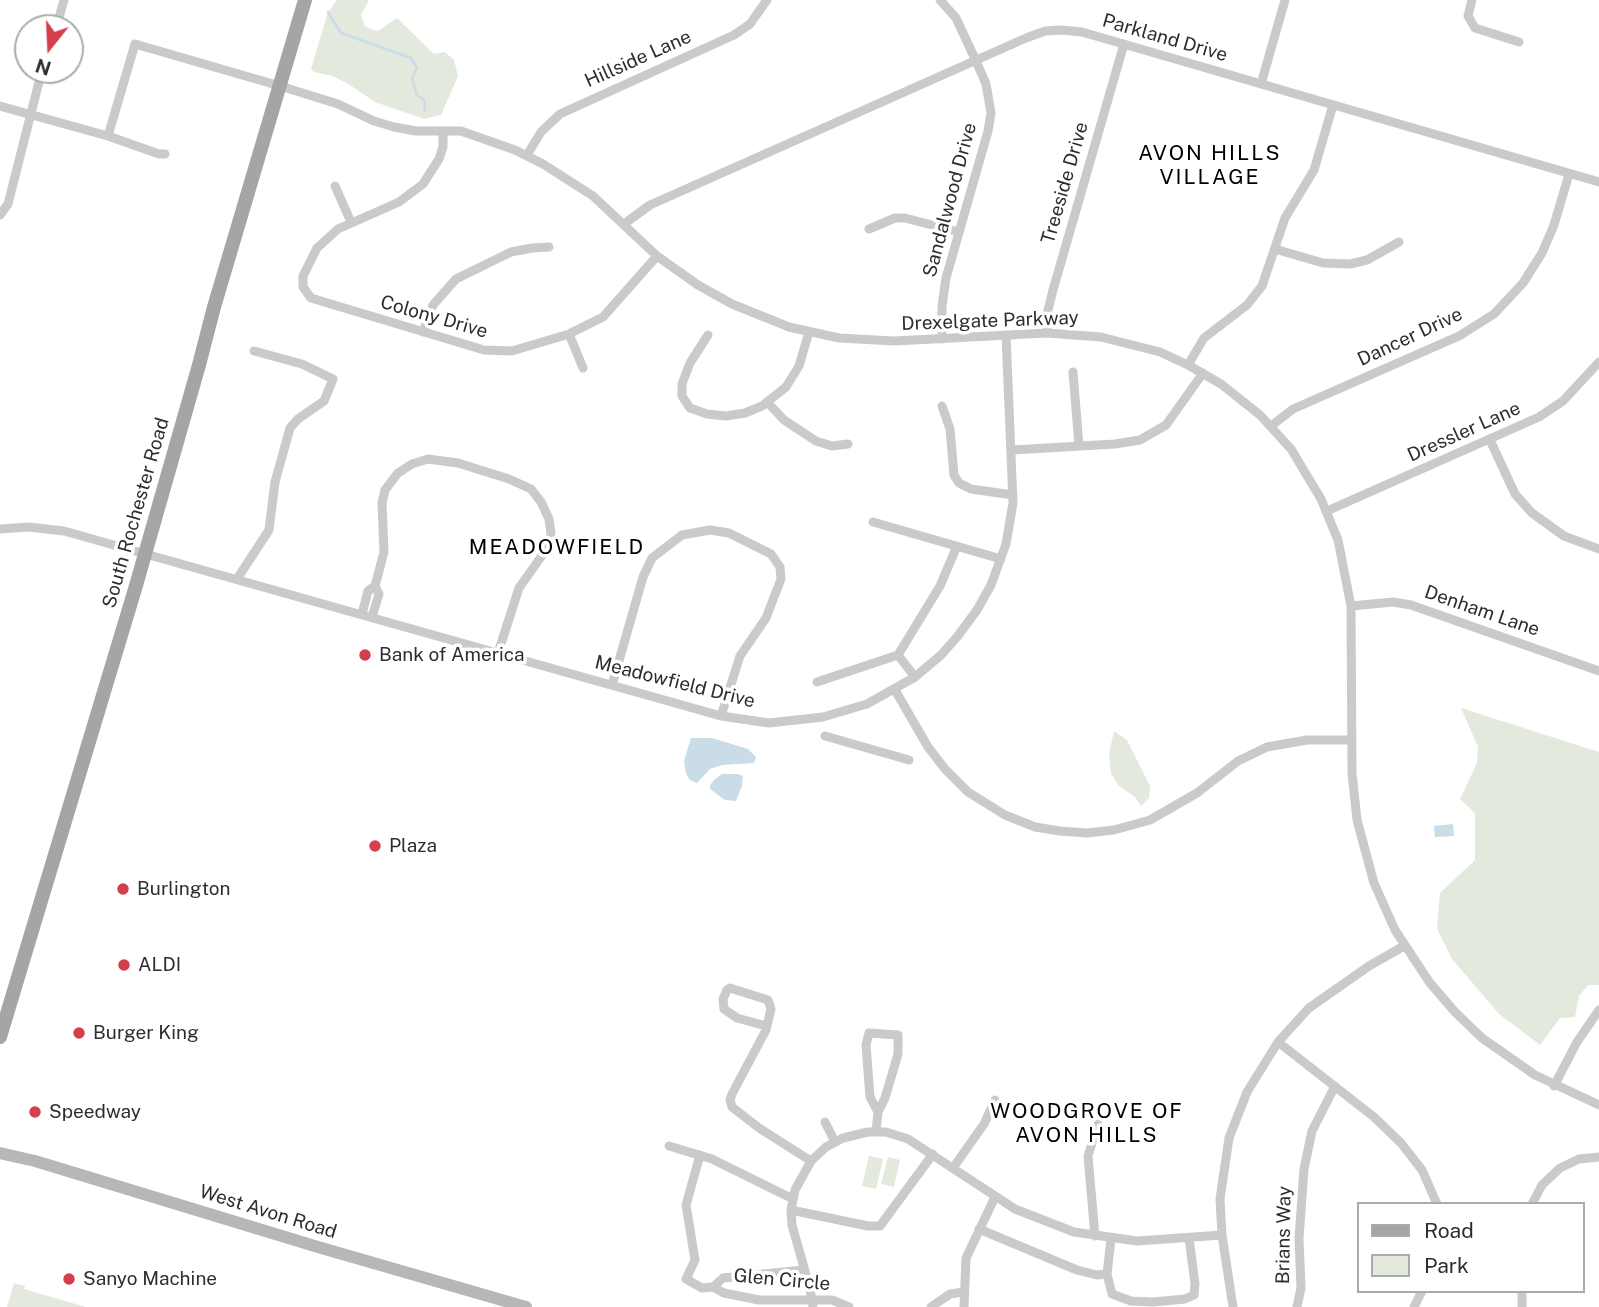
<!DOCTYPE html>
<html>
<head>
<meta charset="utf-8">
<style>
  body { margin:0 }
  #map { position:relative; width:1599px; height:1307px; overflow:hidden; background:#fff; font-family:"Public Sans",sans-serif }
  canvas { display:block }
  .legend { position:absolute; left:1357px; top:1202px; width:228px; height:91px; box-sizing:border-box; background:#fff; border:2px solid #ababab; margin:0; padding:9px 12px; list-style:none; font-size:21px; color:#2d2d2d }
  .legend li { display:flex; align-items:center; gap:14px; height:35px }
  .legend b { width:35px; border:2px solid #ababab }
  .north { position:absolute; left:14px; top:14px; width:70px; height:70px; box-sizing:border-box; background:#fff; border:2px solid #ababab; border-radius:50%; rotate:198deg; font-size:19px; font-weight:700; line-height:28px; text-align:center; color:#2d2d2d }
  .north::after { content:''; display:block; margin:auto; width:24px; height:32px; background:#d43f4c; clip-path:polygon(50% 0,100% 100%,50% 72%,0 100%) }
</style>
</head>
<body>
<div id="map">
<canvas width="1599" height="1307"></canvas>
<ul class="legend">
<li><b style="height:9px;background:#a5a5a5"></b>Road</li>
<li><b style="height:19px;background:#e3e9dc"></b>Park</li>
</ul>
<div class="north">N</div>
</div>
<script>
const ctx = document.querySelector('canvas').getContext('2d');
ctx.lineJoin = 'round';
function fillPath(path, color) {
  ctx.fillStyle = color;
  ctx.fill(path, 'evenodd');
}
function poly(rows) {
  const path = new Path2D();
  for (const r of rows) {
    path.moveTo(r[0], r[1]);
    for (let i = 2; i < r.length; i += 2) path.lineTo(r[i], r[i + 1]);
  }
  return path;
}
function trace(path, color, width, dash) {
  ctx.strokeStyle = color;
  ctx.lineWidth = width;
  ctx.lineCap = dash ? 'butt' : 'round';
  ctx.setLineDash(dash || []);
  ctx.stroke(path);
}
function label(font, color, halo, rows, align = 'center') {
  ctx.font = font + ' "Public Sans",sans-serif';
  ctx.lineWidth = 7;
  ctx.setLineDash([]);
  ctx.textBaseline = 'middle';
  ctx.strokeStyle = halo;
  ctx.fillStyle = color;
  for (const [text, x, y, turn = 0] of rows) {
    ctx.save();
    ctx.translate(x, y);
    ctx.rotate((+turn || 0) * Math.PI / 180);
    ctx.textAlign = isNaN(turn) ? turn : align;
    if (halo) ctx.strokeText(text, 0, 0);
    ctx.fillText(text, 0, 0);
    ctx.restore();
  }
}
const green = poly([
  [337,0,369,0,361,15,365,27,378,31,397,18,434,54,445,52,454,60,458,76,441,115,424,119,375,102,347,83,332,76,314,72,311,69,328,12],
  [1461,708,1599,752,1599,985,1588,985,1579,996,1575,1017,1560,1018,1540,1045,1499,1014,1452,959,1437,929,1440,893,1475,860,1475,813,1460,799,1477,763,1478,747],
  [1114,731,1127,740,1150,786,1149,798,1141,806,1135,797,1118,785,1111,773,1109,754],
  [869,1156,883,1159,876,1189,862,1186],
  [888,1157,900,1160,894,1187,881,1184],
  [14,1283,25,1286,24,1289,86,1307,7,1307]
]);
const water = poly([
  [691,738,712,738,748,749,756,757,754,763,722,765,710,769,697,783,690,780,686,774,684,761],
  [722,774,738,774,743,776,742,786,736,801,725,800,710,789,710,785,714,780],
  [1453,824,1454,836,1435,837,1434,826]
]);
const stream = poly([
  [328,12,341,33,411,58,417,68,412,79,417,95,424,100,425,111]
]);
const minor = poly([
  [940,0,956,18,976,61,986,84,991,113,988,131,946,278,942,306,942,339],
  [1472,0,1468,16,1475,28,1519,42],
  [56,28,64,0],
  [1261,84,1285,0],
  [0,106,108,136,159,154,165,154],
  [443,131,443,147,439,159,423,184,399,202,338,229,317,248,303,276,303,287,311,298,484,350,512,351,569,334,603,317,657,256],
  [108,136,135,44,280,86,338,104,374,121,394,127,416,131,461,131,515,150,543,164,593,196,657,256,698,285,732,304,789,327,839,338,894,341,1047,333,1101,337,1160,352,1188,365,1221,384,1260,415,1291,449,1321,499,1338,540,1351,606,1352,773,1357,820,1374,883,1395,930,1430,983,1455,1012,1482,1038,1535,1075,1599,1105],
  [527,155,541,132,560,114,734,35,750,24,767,0],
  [335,186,351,222],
  [0,215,8,204,42,70],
  [624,224,650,205,1026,38,1045,31,1061,30,1082,32,1599,182],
  [869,229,895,218,905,218,959,232],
  [1275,249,1323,263,1350,264,1367,260,1399,242],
  [423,332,433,305,456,279,511,252,532,248,549,247],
  [1047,333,1048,310,1053,290,1124,44],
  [569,334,583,368],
  [708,335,690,363,682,384,682,396,690,408,707,414,726,416,745,413,762,406,786,387,799,366,809,332],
  [1188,365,1204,338,1247,305,1262,286,1285,218,1314,170,1333,105],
  [1073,372,1079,446],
  [768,403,784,420,816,441,832,446,848,444],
  [942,406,950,429,954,475,959,483,971,489,1013,495],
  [1271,426,1293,409,1459,336,1494,314,1523,283,1542,253,1554,225,1569,174],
  [1490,440,1515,494,1532,513,1564,536,1599,549],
  [1012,450,1115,444,1140,440,1166,425,1203,373],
  [1327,511,1539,417,1563,401,1599,362],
  [873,522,1001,559],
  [0,529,29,527,64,531,721,716,769,723,823,717,867,704,915,677,941,655,957,637,977,610,991,585,1006,544,1013,503,1006,335],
  [237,579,269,530,275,482,290,428,298,419,324,401,333,379,302,364,254,351],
  [1351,606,1393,602,1411,605,1599,671],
  [362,614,368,591,375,586,384,552,382,503,385,490,398,473,412,464,428,459,458,463,509,479,531,489,541,502,549,519,551,533,548,547,519,588,498,653],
  [372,617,379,594,375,586],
  [898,655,915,677],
  [817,682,898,655,940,586,957,546],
  [612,685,643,577,652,558,682,535,710,530,729,533,771,554,780,567,781,579,766,618,740,656,721,716],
  [895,690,928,747,945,769,968,792,1005,815,1035,827,1060,831,1087,833,1114,830,1150,820,1197,793,1238,761,1267,747,1307,740,1351,740],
  [825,736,909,760],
  [766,1026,737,1018,724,1009,723,999,727,990,730,988,768,1000,771,1009,766,1030,732,1094,730,1100,732,1107,759,1128,811,1161],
  [1278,1042,1374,1117,1401,1143,1422,1170,1437,1204],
  [1554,1086,1577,1042,1599,1010],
  [825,1122,835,1142],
  [876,1131,878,1112,870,1097,866,1045,869,1033,898,1035,898,1054,885,1098,878,1112],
  [669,1146,712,1159,793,1199],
  [700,1155,686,1205,695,1260,686,1279,702,1288,713,1287,724,1293,759,1300,832,1300,849,1307],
  [953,1168,984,1124,995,1100],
  [1532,1204,1542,1185,1560,1168,1579,1159,1599,1157],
  [791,1210,868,1226,880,1226,933,1154],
  [979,1229,1077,1270,1097,1275,1107,1274],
  [1095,1236,1088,1156,1098,1124],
  [1111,1239,1107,1274,1112,1294,1131,1301,1153,1302,1185,1299,1194,1295,1195,1284,1189,1238],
  [713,1287,723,1278,804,1270],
  [813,1307,810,1289,792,1225,791,1210,795,1190,811,1161,826,1147,843,1138,868,1132,886,1132,908,1139,1015,1209,1074,1232,1137,1241,1222,1235],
  [931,1307,950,1294,964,1292],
  [964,1307,966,1258,995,1197],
  [1233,1307,1222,1235,1220,1199,1229,1138,1247,1092,1278,1042,1309,1008,1369,966,1404,946],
  [1297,1307,1301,1288,1299,1238,1304,1169,1312,1131,1335,1086],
  [1414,1307,1422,1291],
  [1522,1307,1522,1291]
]);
const secondary = poly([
  [0,1153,35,1161,318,1247,526,1307]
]);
const primary = poly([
  [0,1037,135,589,199,365,214,307,305,0]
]);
const markers = [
  [365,655,7,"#d43f4c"],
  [375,846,7,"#d43f4c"],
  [123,889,7,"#d43f4c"],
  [124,965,7,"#d43f4c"],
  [79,1033,7,"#d43f4c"],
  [35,1112,7,"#d43f4c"],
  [69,1279,7,"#d43f4c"]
];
const streetNames = [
  ["Parkland Drive",1165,38,16],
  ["Hillside Lane",638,59,-24],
  ["Treeside Drive",1065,183,-74],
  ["Sandalwood Drive",950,200,-75],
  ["Colony Drive",434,317,16],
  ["Drexelgate Parkway",990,321,-2],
  ["Dancer Drive",1410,337,-25],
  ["Dressler Lane",1464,432,-24],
  ["South Rochester Road",136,513,-74],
  ["Denham Lane",1482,611,19],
  ["Meadowfield Drive",675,682,14],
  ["West Avon Road",268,1212,17],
  ["Brians Way",1284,1235,-89],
  ["Glen Circle",782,1280,5]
];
const poiNames = [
  ["Bank of America",379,655],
  ["Plaza",389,846],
  ["Burlington",137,889],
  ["ALDI",138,965],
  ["Burger King",93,1033],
  ["Speedway",49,1112],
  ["Sanyo Machine",83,1279]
];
const neighbourhoodNames = [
  ["AVON HILLS",1210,154],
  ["VILLAGE",1210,178],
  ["MEADOWFIELD",557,548],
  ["WOODGROVE OF",1087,1112],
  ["AVON HILLS",1087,1136]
];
fillPath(green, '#e3e9dc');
fillPath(water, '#c9dce7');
trace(stream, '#c9dce7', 2.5);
trace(minor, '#cacaca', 9);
trace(secondary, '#b7b7b7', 12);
trace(primary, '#a5a5a5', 14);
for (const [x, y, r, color] of markers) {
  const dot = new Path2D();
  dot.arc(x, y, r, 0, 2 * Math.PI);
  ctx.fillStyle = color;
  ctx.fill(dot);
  trace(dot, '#fff', 2.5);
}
label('19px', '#2d2d2d', '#fff', streetNames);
label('19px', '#2d2d2d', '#fff', poiNames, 'left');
ctx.letterSpacing = '2px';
label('21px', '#000', '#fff', neighbourhoodNames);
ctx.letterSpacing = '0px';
</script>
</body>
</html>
